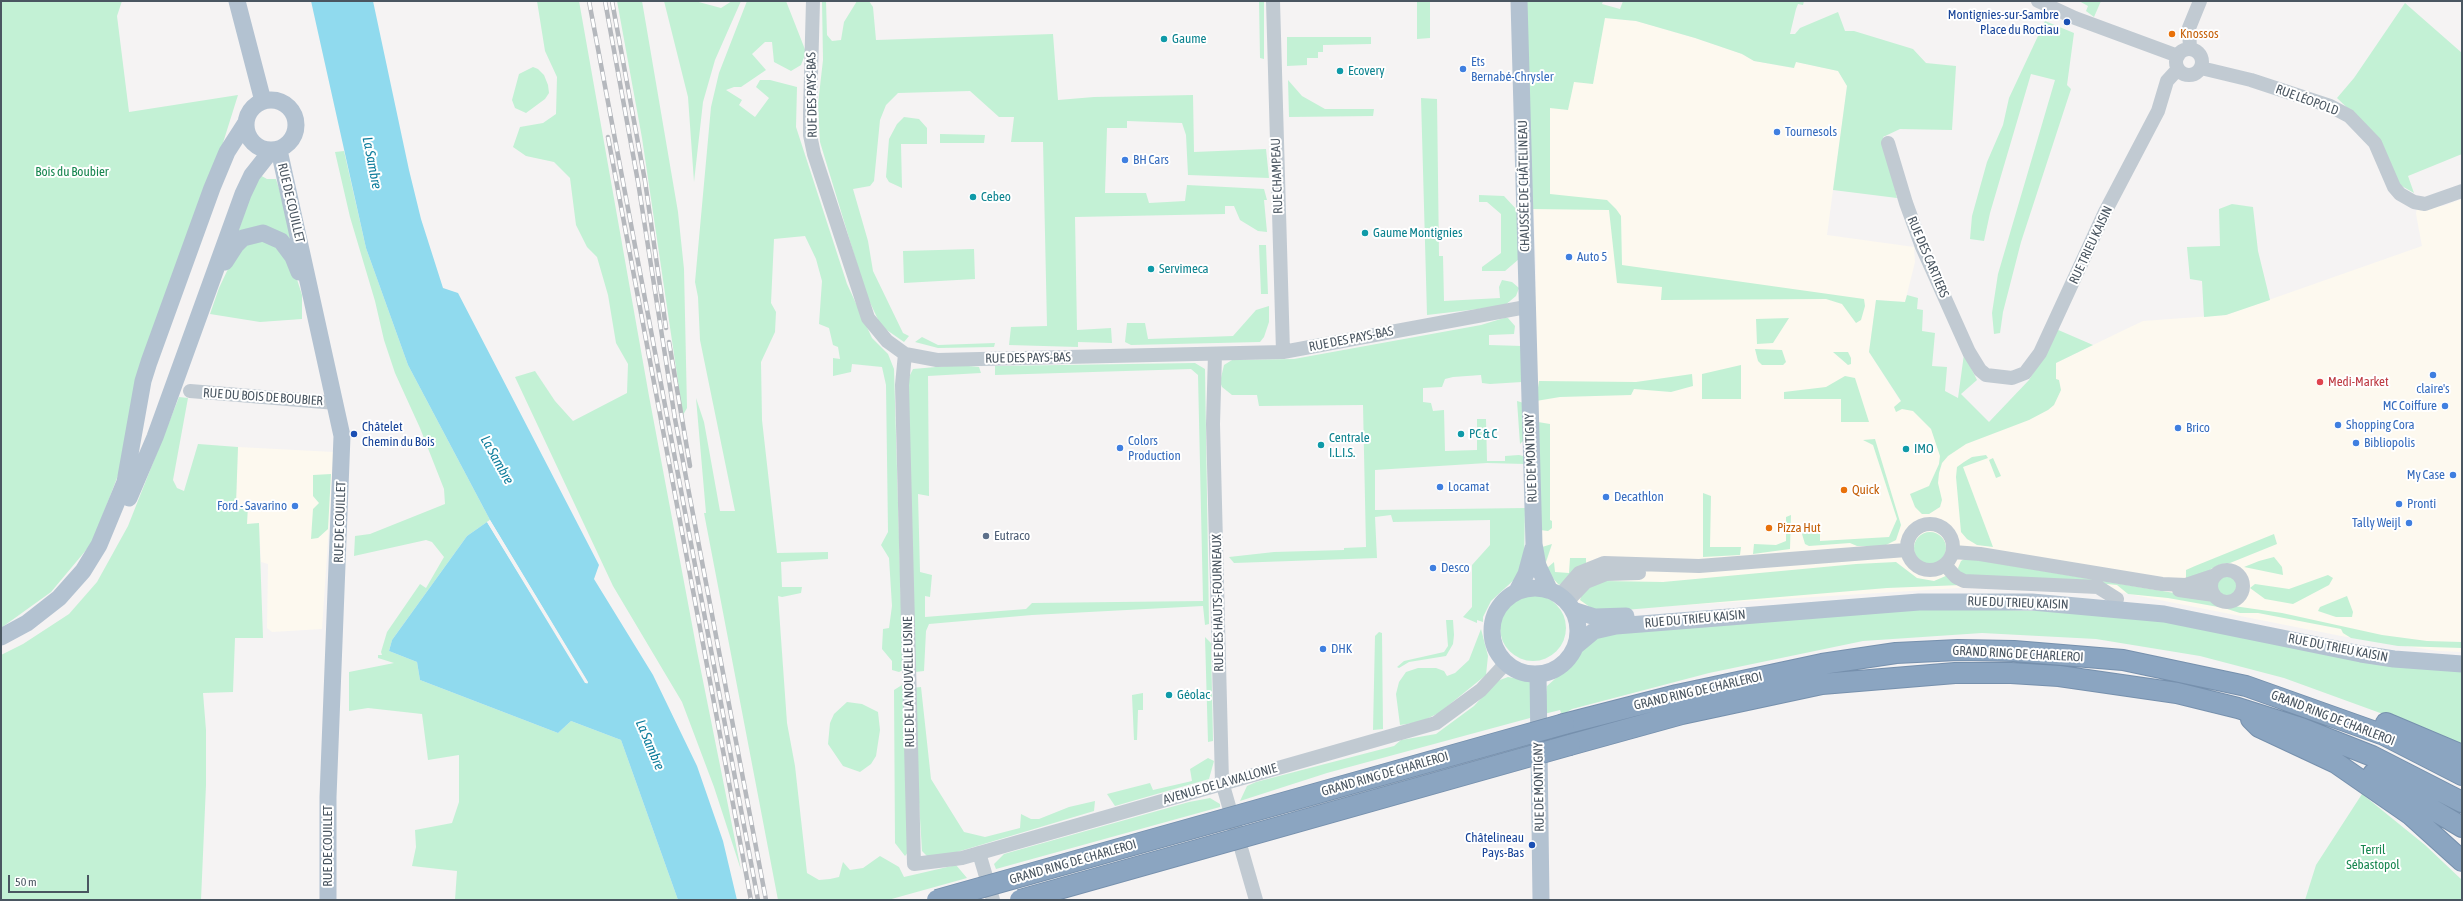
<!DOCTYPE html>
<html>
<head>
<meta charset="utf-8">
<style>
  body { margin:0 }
  #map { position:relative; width:2463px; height:901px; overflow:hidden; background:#f5f3f3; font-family:"Asap Condensed",sans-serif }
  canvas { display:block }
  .frame { position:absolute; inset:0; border:2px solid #4a5661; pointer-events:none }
  .scale { position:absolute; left:8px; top:875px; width:81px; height:18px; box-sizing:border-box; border:2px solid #4a5661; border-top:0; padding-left:5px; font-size:12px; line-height:14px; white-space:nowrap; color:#4a5661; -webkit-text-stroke:3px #fff; paint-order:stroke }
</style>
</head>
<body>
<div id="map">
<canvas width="2463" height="901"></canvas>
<div class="frame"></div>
<div class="scale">50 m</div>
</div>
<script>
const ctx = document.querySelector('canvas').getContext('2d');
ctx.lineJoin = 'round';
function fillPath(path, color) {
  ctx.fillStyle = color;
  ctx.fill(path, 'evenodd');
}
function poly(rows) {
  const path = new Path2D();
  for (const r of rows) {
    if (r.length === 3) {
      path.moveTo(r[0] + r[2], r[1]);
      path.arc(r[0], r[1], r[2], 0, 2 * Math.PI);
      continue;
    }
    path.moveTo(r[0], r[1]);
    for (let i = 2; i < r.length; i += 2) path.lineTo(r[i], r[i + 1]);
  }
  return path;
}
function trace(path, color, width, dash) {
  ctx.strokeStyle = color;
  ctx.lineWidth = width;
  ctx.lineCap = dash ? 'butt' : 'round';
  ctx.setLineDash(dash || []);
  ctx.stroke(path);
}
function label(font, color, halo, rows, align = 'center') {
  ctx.font = font + ' "Asap Condensed",sans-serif';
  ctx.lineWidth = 4;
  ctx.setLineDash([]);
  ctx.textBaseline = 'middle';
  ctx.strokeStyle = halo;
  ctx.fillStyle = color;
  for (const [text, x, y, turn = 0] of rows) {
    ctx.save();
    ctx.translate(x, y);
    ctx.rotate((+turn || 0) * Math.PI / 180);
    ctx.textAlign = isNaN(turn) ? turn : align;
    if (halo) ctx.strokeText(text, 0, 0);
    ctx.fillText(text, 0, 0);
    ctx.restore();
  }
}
const commercial = poly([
  [1604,18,1636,21,1695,38,1742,54,1754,61,1793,68,1796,62,1838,71,1847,86,1827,235,1914,247,1915,262,1905,302,1876,300,1869,352,1901,402,1983,427,2056,379,2056,363,2124,330,2143,321,2226,315,2422,246,2416,214,2417,207,2443,206,2462,199,2462,652,2438,651,2341,636,2114,591,1959,588,1588,611,1578,601,1556,587,1543,565,1533,405,1536,266,1529,103,1574,81,1593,84],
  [238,447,334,452,322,629,272,632,267,628,268,564,261,562,259,523,247,524,236,504]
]);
const green = poly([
  [1,1,122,1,117,16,129,112,238,95,122,465,92,543,51,592,1,628],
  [537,1,579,1,649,396,697,651,741,870,714,787,682,702,613,586,515,377,535,371,555,401,573,421,627,393,628,364,616,343,608,295,597,257,587,247,576,225,570,178,554,162,526,156,513,147,520,127,543,123,556,114,557,77,545,51],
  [617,1,642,1,678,212,684,269,687,408,683,415,642,138],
  [664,1,695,1,721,8,732,1,741,1,715,60,703,102,694,182,688,97],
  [747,1,786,1,806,52,801,65,791,71,774,62,772,42,765,42,752,54,766,70,741,87,734,87,726,90,742,100,739,105,755,117,769,98,756,87,760,80,770,80,797,87,796,127,847,284,872,338,888,354,894,369,903,670,899,672,892,670,892,661,882,649,883,629,889,628,892,606,889,558,881,545,888,532,886,385,882,367,852,364,851,372,833,376,833,358,840,359,838,347,833,345,829,328,819,324,822,281,816,259,805,236,774,239,771,303,776,312,775,332,761,362,762,420,777,553,828,552,828,559,781,562,782,587,802,587,801,593,782,597,778,596,787,723,795,766,807,873,819,880,830,879,839,877,843,862,850,870,863,868,880,856,899,867,904,877,956,865,967,878,888,900,778,900,704,513,706,513,696,398,704,422,720,511,735,511,700,340,698,297,695,282,711,107,719,73],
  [822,1,826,1,827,35,832,41,841,40,844,22,857,1,869,1,873,7,876,40,1053,34,1058,100,1094,97,1193,95,1194,152,1266,149,1269,178,1188,175,1186,135,1182,123,1127,121,1127,128,1107,128,1105,193,1146,193,1149,203,1185,201,1187,185,1264,189,1267,200,1264,200,1267,232,1258,231,1240,220,1234,206,1225,206,1225,214,1075,217,1077,330,1111,328,1112,343,1078,342,1078,347,1009,345,1011,327,1047,326,1043,142,1011,142,1014,117,999,117,970,91,898,93,886,105,880,120,874,181,870,186,853,189,868,241,873,271,903,333,909,336,904,342,881,326,866,294,820,142,818,104,823,60],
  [1259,1,1264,1,1264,59,1260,58],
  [1417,1,1430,1,1430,38,1417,39],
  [1525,1,1603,1,1602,4,1620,9,1623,1,1804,1,1803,5,1798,4,1796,9,1790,34,1795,34,1800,28,1838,12,1845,31,1854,31,1913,49,1926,63,1956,66,1952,130,1900,129,1883,137,1897,198,1833,190,1847,86,1838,71,1796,62,1794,68,1754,61,1742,54,1695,38,1636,21,1605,18,1593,84,1574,82,1568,110,1550,108,1550,194,1607,200,1616,209,1621,216,1622,265,1864,299,1865,306,1861,320,1856,323,1842,304,1826,299,1661,300,1662,287,1617,283,1609,210,1531,209],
  [2079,1,2101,1,2094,17,2086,11,2088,6],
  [2405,3,2462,53,2462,154,2408,176,2414,193,2400,185,2363,123,2337,98,2354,78],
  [2045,21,2074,33,2067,85,2071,89,2021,242,2003,312,2000,333,1994,334,1992,313,1998,274,2055,80,2031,74,1990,213,1984,241,1970,239,1972,216,1987,162,2003,125,2009,98],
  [1287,37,1371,37,1371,44,1323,45,1323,52,1318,52,1318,58,1307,58,1307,65,1287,66],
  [533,67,538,69,544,75,548,85,549,93,545,99,526,113,515,108,512,100,519,74],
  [1288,80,1302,96,1325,109,1374,109,1373,116,1289,117],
  [1421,98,1437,99,1439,256,1443,256,1444,301,1500,298,1499,287,1502,280,1512,282,1519,288,1516,296,1504,306,1427,315],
  [904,117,919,119,927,128,927,144,901,144,902,188,889,182,886,177,889,139,897,124],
  [940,134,985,135,984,143,940,143],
  [344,151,366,248,408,365,490,520,467,536,392,640,389,651,417,662,420,680,558,733,571,721,621,740,678,900,455,900,457,871,412,866,416,847,415,830,452,823,459,802,459,755,428,760,422,714,368,708,349,711,349,672,394,663,378,658,378,655,382,655,381,652,387,632,420,584,426,588,444,557,432,542,426,540,354,556,355,536,370,534,445,504,444,489,420,428,395,373,384,340,375,301,350,217,335,152],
  [258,174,267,179,276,179,295,239,236,238],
  [1479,195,1504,196,1517,210,1519,259,1505,271,1482,271,1482,267,1501,253,1501,214,1487,202,1479,202],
  [2232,204,2253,207,2258,251,2270,300,2226,315,2204,317,2202,281,2190,279,2187,247,2220,246,2219,209],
  [269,239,294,270,302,295,302,319,260,322,210,314,219,288,236,252,246,245],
  [1259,245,1266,245,1268,294,1261,294],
  [974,249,975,279,904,283,903,251],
  [1907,295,1918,298,1917,309,1923,310,1922,331,1935,333,1932,366,1947,367,1945,391,1958,398,1964,354,1977,380,1961,394,1989,422,2029,380,2046,352,2056,329,2093,345,2056,363,2056,379,2059,380,2061,390,2054,405,2048,410,2029,420,1966,444,1948,456,1942,463,1939,473,1938,483,1942,500,1940,507,1929,514,1922,514,1915,507,1910,494,1929,486,1939,464,1940,456,1931,429,1913,411,1902,409,1896,412,1894,407,1901,401,1869,352,1876,300,1905,302],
  [1269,306,1269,322,1264,337,1260,342,1131,345,1125,342,1127,323,1145,323,1148,339,1233,336,1256,310],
  [1504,318,1508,318,1515,326,1514,334,1489,335,1489,345,1522,346,1522,382,1490,384,1482,383,1481,375,1453,377,1445,379,1442,387,1423,388,1423,402,1431,403,1433,411,1444,410,1445,451,1477,450,1477,419,1486,419,1487,461,1505,461,1505,456,1519,455,1523,456,1525,464,1487,463,1375,470,1375,510,1525,508,1524,563,1516,578,1491,601,1483,617,1483,622,1477,620,1477,623,1463,617,1472,607,1472,565,1490,545,1490,520,1393,522,1391,515,1375,517,1377,558,1234,563,1229,557,1274,552,1344,550,1344,548,1366,547,1363,405,1259,406,1257,395,1232,395,1222,387,1220,382,1224,365,1232,360,1294,359,1481,325],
  [1789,318,1773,343,1757,344,1756,319],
  [922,337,938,345,995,343,994,347,938,348,915,342],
  [1755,349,1782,350,1786,362,1783,365,1762,365,1758,361],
  [1833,352,1848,352,1851,358,1851,364,1848,365],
  [1195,363,1205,369,1209,624,1205,625,1203,606,1032,615,929,624,926,631,924,671,915,672,907,381,913,369,959,365,979,367,981,373,928,376,929,496,918,494,920,572,932,575,930,597,925,596,925,617,1026,609,1032,603,1203,601,1198,375,1191,369,995,375,995,366],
  [1741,365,1741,399,1702,399,1702,374],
  [1692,374,1693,386,1671,392,1634,389,1631,395,1560,397,1536,401,1539,381,1636,382],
  [1845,376,1855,378,1869,422,1841,422,1841,399,1784,399,1784,392,1826,387],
  [179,397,188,398,173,480,177,488,184,491,198,444,238,447,236,504,248,506,247,524,259,523,263,638,235,638,233,692,203,693,206,730,206,785,201,900,1,900,1,655,23,644,69,614,97,582,128,526],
  [1517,401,1524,403,1524,440,1520,444],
  [1538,422,1550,424,1550,520,1552,521,1552,528,1548,531,1540,530],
  [1875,439,1901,525,1896,540,1884,546,1857,546,1850,543,1809,546,1805,544,1802,534,1808,528,1820,534,1820,541,1889,537,1897,519,1873,445,1863,440],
  [1986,455,1988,458,1963,467,1993,547,1977,545,1967,539,1961,532,1956,477,1957,467,1964,462,1972,457],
  [1993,458,2001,476,1996,478,1989,460],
  [331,474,328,529,318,538,311,539,313,509,319,503,313,496,313,475],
  [1703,493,1711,496,1710,547,1741,547,1740,555,1703,557],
  [1791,515,1790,549,1753,554,1754,544,1776,545,1786,541,1786,517],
  [1930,548,16],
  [2274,534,2277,544,2230,563,2221,564,2211,569,2204,577,2192,580,2186,578,2186,570,2195,566],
  [1552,544,1546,562,1547,568,1554,562,1555,572,1569,573,1570,558,1586,558,1586,565,1559,585,1548,573,1542,547],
  [2274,557,2282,567,2283,575,2244,567,2259,561],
  [1966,558,2204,598,2227,605,2282,613,2382,635,2427,641,2462,642,2462,648,2398,646,2351,638,2343,633,2341,629,2258,613,2240,613,2224,608,2168,598,2128,594,2117,585,2067,580,1971,578,1959,572,1958,568,1961,561],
  [1896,562,1917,578,1934,581,1948,575,1961,585,1887,588,1601,612,1594,610,1580,600,1583,590,1605,581,1663,582,1856,564],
  [2328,575,2333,578,2329,585,2293,604,2265,599,2250,588,2255,584,2289,589],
  [2227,586,11],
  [1533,628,33],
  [2347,596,2353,612,2352,617,2336,617,2318,611,2320,607],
  [1900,607,2111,613,2462,669,2462,747,2405,722,2284,678,2200,656,2096,639,1982,633,1863,641,1709,673,1572,709,1562,715,1560,710,1544,714,1547,686,1574,662,1585,644,1595,634],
  [1446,620,1453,620,1454,635,1453,644,1446,656,1409,662,1399,668,1397,667,1404,661,1444,652,1448,646],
  [1481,629,1488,656,1486,675,1439,713,1420,722,1400,725,1396,694,1399,682,1406,672,1418,668,1436,668,1444,671,1447,676,1455,673,1469,660],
  [1379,632,1382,633,1383,729,1373,730,1375,636],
  [1205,637,1211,643,1213,741,1208,742],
  [1508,677,1530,681,1530,718,1327,773,1240,801,1247,786,1256,782,1394,746,1401,740,1436,734,1474,706,1497,681],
  [902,685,904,702,910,850,905,856,895,843,894,690],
  [921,687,931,779,964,832,985,837,1020,828,1021,814,1031,819,1039,819,1069,807,1095,801,1094,811,947,855,928,857,922,851,912,688],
  [1143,693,1143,710,1138,710,1137,740,1134,740,1132,695],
  [847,702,862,704,878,712,880,730,876,756,871,764,860,772,843,766,828,744,830,723,834,714],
  [1208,758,1214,761,1209,779,1115,806,1107,794,1150,783,1153,790,1192,781,1190,769],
  [2362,794,2425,845,2462,880,2462,900,2305,900,2316,865],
  [1210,798,1220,804,1220,807,996,869,994,864,1004,854,1189,802]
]);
const water = poly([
  [311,1,373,1,409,170,421,219,443,288,458,293,599,565,594,579,653,675,697,766,723,841,737,900,678,900,621,740,571,721,558,733,420,680,417,662,389,651,392,640,467,536,487,522,585,683,588,683,490,520,408,365,366,248]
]);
const pier = poly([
  [490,520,588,682,587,684,487,522]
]);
const minor = poly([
  [813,1,810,112,810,135,814,154,868,318,887,341,905,354,937,360,1283,352,1526,307],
  [1273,1,1283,352],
  [2038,1,2075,18,2178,56],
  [2190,49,2189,28,2200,1],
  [2189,62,13],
  [2201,68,2251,80,2330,106,2349,116,2375,143,2394,187,2400,194,2414,202,2425,204,2462,191],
  [1888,143,1906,203,1922,247,1969,352,1980,370,1986,375,2012,378,2025,373,2040,353,2105,212,2158,111,2167,81,2178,69],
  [905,354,902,385,914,864,962,858,1436,723,1481,690,1506,663],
  [1215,354,1213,424,1222,782,1256,900],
  [190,391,336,403],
  [1930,547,23],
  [1953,552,1980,554,2162,584,2186,585,2216,575],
  [1945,565,1956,577,1964,581,2098,587,2117,599],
  [2227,586,16],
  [2179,590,2214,595],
  [1560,595,1579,573,1604,563,1699,566,1906,550],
  [1567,602,1586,582,1606,574,1639,573],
  [979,853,993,900]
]);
const major = poly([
  [237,1,263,101],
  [1519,1,1534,544,1538,566,1549,589],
  [271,125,25],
  [279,150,342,436,328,797,328,900],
  [225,262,236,245,243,238,263,233,281,241,293,257,299,272],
  [129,498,155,437,243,194,252,175,271,151],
  [1535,631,43],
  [1517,591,1526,574,1533,548],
  [1573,610,1595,617,1626,616],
  [1,637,27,623,59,598,83,571,99,545,125,482,143,381,149,362,212,188,227,152,245,124],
  [1576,646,1594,631,1616,626,1919,602,2032,602,2164,614,2361,654,2394,659,2462,664],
  [1538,674,1541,900]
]);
const highway = poly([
  [2251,719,2259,727,2336,763,2411,815,2462,861],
  [2386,723,2462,755],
  [1564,724,1677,695,1822,664,1896,653,1958,650,2014,651,2123,660,2246,686,2384,735,2462,775],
  [1570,745,1682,714,1822,684,1955,673,2011,673,2059,676,2177,693,2238,708,2301,728,2372,756,2462,802],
  [2373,774,2462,827]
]);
const rail = poly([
  [589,1,758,900],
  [605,1,638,182,675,419,766,900],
  [612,1,645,181,666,328],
  [608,137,751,900],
  [669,342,690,466]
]);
const highwayBridge = poly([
  [937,900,1564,724],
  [1020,900,1570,745]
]);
const markers = [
  [2067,22,4,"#1a4fb4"],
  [2172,34,4,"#e8710a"],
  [1164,39,4,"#0f9aa8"],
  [1463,69,4,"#3f7fe0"],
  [1340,71,4,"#0f9aa8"],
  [1777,132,4,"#3f7fe0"],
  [1125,160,4,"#3f7fe0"],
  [973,197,4,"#0f9aa8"],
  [1365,233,4,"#0f9aa8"],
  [1569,257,4,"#3f7fe0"],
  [1151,269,4,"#0f9aa8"],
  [2433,375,4,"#3f7fe0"],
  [2320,382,4,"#e0444e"],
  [2445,406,4,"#3f7fe0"],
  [2338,425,4,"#3f7fe0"],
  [2178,428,4,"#3f7fe0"],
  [354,434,4,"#1a4fb4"],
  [1461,434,4,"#0f9aa8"],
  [2356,443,4,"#3f7fe0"],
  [1321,445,4,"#0f9aa8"],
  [1120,448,4,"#3f7fe0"],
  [1906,449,4,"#0f9aa8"],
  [2453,475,4,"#3f7fe0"],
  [1440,487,4,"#3f7fe0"],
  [1844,490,4,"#e8710a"],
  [1606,497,4,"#3f7fe0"],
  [2399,504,4,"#3f7fe0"],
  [295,506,4,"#3f7fe0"],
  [2409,523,4,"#3f7fe0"],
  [1769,528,4,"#e8710a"],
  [986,536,4,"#5c6f8a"],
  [1433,568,4,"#3f7fe0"],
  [1323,649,4,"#3f7fe0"],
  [1169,695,4,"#0f9aa8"],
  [1532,845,4,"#1a4fb4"]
];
const transitNames = [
  ["Montignies-sur-Sambre",2059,15],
  ["Place du Roctiau",2059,30],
  ["Châtelet",362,427,"left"],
  ["Chemin du Bois",362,442,"left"],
  ["Châtelineau",1524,838],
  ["Pays-Bas",1524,853]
];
const foodNames = [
  ["Knossos",2180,34],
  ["Quick",1852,490],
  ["Pizza Hut",1777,528]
];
const cultureNames = [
  ["Gaume",1172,39],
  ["Ecovery",1348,71],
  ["Cebeo",981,197],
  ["Gaume Montignies",1373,233],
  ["Servimeca",1159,269],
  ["PC & C",1469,434],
  ["Centrale",1329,438],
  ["I.L.I.S.",1329,453],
  ["IMO",1914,449],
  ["Géolac",1177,695]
];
const shopNames = [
  ["Ets",1471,62],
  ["Bernabé-Chrysler",1471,77],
  ["Tournesols",1785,132],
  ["BH Cars",1133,160],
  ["Auto 5",1577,257],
  ["claire's",2433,389,"center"],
  ["MC Coiffure",2437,406,"right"],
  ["Shopping Cora",2346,425],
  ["Brico",2186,428],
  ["Colors",1128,441],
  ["Production",1128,456],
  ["Bibliopolis",2364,443],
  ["My Case",2445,475,"right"],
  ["Locamat",1448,487],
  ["Decathlon",1614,497],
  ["Pronti",2407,504],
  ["Ford - Savarino",287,506,"right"],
  ["Tally Weijl",2401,523,"right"],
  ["Desco",1441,568],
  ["DHK",1331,649]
];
const streetNames = [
  ["RUE DES PAYS-BAS",812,95,-91],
  ["RUE LÉOPOLD",2307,100,20],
  ["RUE CHAMPEAU",1277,176,-92],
  ["CHAUSSÉE DE CHÂTELINEAU",1524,186,-91],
  ["RUE DE COUILLET",291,203,77],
  ["RUE TRIEU KAISIN",2091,245,-65],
  ["RUE DES CARTIERS",1928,257,67],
  ["RUE DES PAYS-BAS",1351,339,-11],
  ["RUE DES PAYS-BAS",1028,358,-1],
  ["RUE DU BOIS DE BOUBIER",263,397,4],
  ["RUE DE MONTIGNY",1531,458,-92],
  ["RUE DE COUILLET",340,522,-88],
  ["RUE DES HAUTS-FOURNEAUX",1218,603,-91],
  ["RUE DU TRIEU KAISIN",2018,603,2],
  ["RUE DU TRIEU KAISIN",1695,619,-5],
  ["RUE DU TRIEU KAISIN",2338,648,11],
  ["GRAND RING DE CHARLEROI",2018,654,3],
  ["RUE DE LA NOUVELLE USINE",909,682,-91],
  ["GRAND RING DE CHARLEROI",1698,691,-13],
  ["GRAND RING DE CHARLEROI",2333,718,21],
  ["GRAND RING DE CHARLEROI",1385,774,-16],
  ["AVENUE DE LA WALLONIE",1220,784,-16],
  ["RUE DE MONTIGNY",1539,787,-91],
  ["RUE DE COUILLET",328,846,-90],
  ["GRAND RING DE CHARLEROI",1073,862,-16]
];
const parkNames = [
  ["Bois du Boubier",72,172],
  ["Terril",2373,850],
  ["Sébastopol",2373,865]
];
const healthNames = [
  ["Medi-Market",2328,382]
];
const serviceNames = [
  ["Eutraco",994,536]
];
const waterNames = [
  ["La Sambre",372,163,79],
  ["La Sambre",497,460,61],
  ["La Sambre",650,745,67]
];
fillPath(commercial, '#fdf9ef');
fillPath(green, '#c3f1d5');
fillPath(water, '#90daee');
fillPath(pier, '#f5f3f3');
trace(highway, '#7690ad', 22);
trace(minor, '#c1cad2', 14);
trace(major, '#b3c2d1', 17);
trace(highway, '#8ba5c1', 20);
trace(rail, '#b5b8bd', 4.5);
trace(rail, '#fff', 3, [9]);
trace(highwayBridge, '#7690ad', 22, []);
trace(highwayBridge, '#8ba5c1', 20);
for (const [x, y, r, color] of markers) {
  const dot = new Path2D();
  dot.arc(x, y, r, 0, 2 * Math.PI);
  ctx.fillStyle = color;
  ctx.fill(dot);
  trace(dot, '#fff', 1.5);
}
label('13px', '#164399', '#fff', transitNames, 'right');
label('13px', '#c56008', '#fff', foodNames, 'left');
label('13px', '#0d838f', '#fff', cultureNames, 'left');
label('13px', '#366cbe', '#fff', shopNames, 'left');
label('13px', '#4a5661', '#fff', streetNames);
label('13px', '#17864f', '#fff', parkNames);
label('13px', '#be3a42', '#fff', healthNames, 'left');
label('13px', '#4e5e75', '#fff', serviceNames, 'left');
label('italic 14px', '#0c7c9b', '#fff', waterNames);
</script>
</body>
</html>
